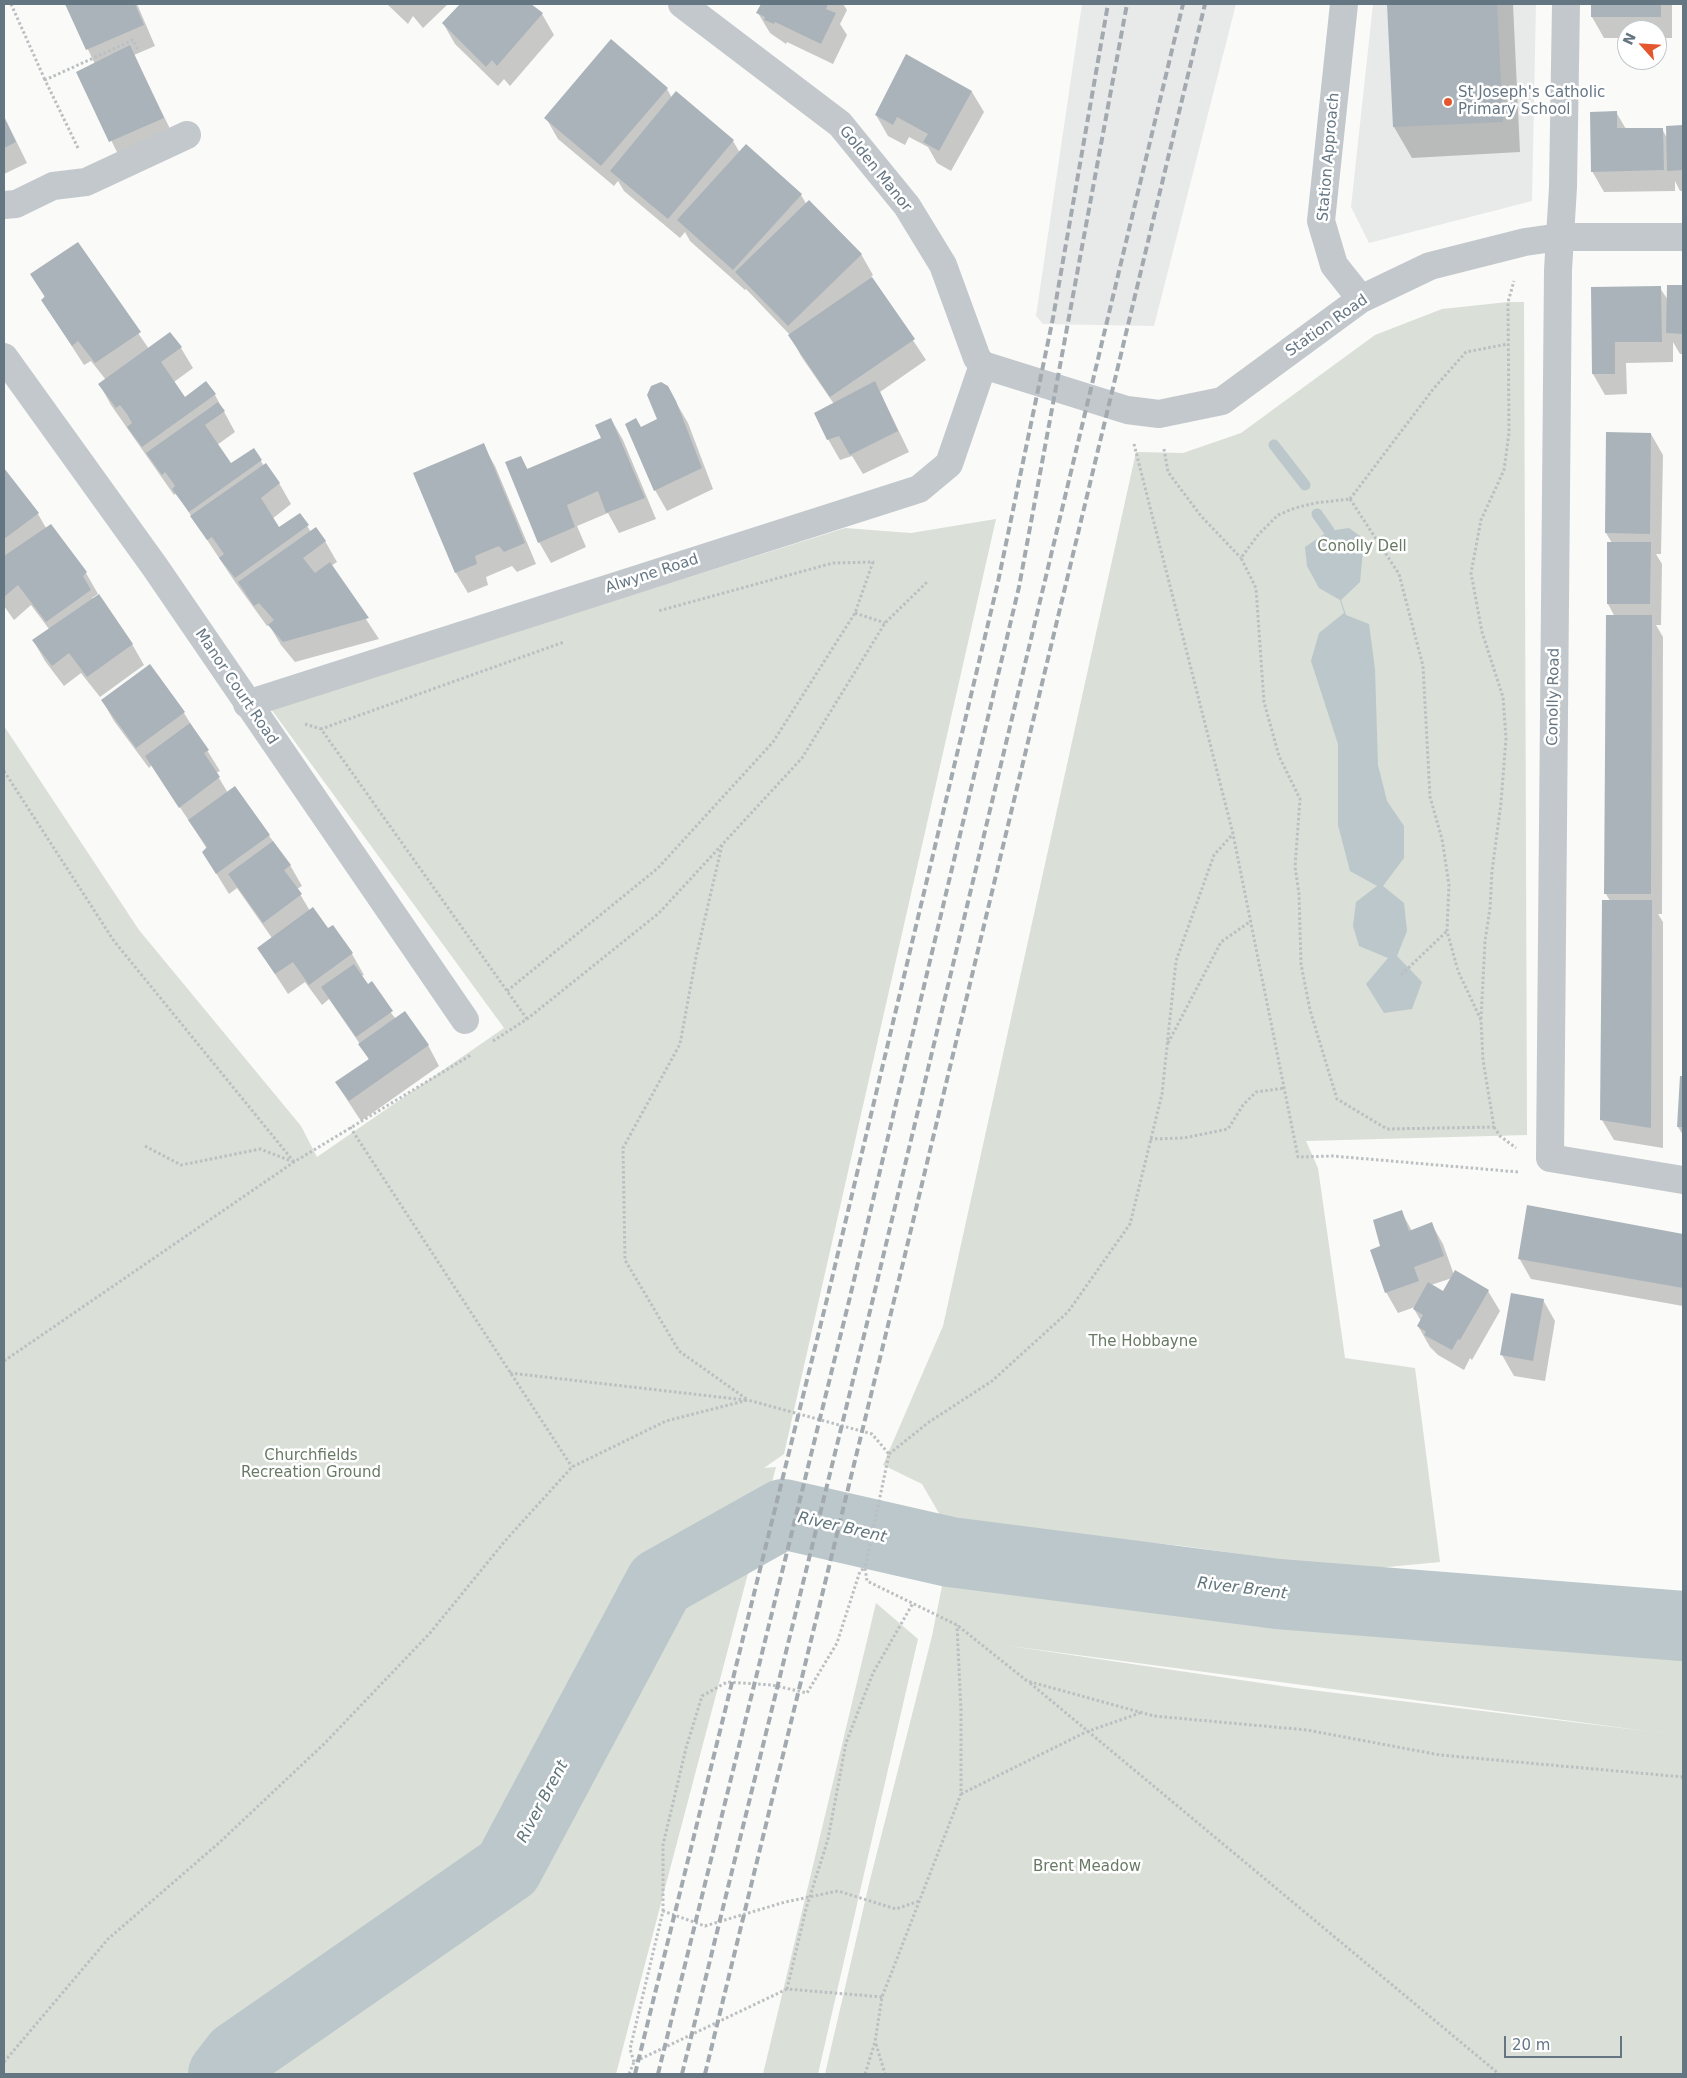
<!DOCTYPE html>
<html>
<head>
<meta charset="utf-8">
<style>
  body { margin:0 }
  #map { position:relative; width:1687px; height:2078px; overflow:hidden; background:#fafaf8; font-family:"DejaVu Sans",sans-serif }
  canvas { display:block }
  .frame { position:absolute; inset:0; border:5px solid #657683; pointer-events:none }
  .north { position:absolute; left:1617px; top:20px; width:50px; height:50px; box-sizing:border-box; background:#fff; border:1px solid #c1c8cd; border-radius:50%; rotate:296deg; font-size:14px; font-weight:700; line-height:20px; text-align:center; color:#657683 }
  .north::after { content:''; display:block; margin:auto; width:18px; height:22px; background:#e4572e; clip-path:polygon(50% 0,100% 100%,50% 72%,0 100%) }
  .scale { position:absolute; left:1504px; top:2036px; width:118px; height:22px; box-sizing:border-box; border:2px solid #657683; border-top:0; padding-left:6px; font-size:15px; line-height:18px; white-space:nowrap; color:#657683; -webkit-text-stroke:4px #fff; paint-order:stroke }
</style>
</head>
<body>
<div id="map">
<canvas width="1687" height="2078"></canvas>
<div class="frame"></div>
<div class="north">N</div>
<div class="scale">20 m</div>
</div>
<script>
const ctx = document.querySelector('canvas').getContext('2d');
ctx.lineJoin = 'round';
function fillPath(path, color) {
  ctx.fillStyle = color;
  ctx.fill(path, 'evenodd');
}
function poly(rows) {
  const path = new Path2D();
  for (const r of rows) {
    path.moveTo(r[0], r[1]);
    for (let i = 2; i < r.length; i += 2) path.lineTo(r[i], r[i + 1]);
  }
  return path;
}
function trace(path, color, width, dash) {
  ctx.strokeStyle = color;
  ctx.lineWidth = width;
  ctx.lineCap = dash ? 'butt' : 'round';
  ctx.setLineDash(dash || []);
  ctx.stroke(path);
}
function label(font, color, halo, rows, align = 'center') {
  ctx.font = font + ' "DejaVu Sans",sans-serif';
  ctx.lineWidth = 5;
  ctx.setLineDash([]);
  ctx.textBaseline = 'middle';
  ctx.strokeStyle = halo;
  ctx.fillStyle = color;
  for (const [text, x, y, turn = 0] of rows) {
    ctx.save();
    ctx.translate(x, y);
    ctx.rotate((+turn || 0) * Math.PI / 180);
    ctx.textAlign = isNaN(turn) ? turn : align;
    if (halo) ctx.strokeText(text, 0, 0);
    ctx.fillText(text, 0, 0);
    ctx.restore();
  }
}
const built = poly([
  [1082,4,1236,4,1154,326,1043,324,1036,316],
  [1373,4,1536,4,1532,201,1369,243,1351,207]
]);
const green = poly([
  [1508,302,1524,302,1527,1135,1306,1141,1318,1168,1345,1358,1415,1368,1440,1562,1356,1570,1183,1546,944,1522,922,1484,883,1465,943,1326,1136,452,1183,453,1241,433,1375,335,1442,309],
  [996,519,784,1454,764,1468,776,1467,616,2074,4,2074,4,726,139,930,301,1126,317,1157,504,1028,271,709,845,528,911,533],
  [945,1571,1280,1610,1683,1647,1683,2074,825,2074,869,1884,932,1636],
  [1003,1645,1661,1733,1662,1733,1295,1688],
  [876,1603,918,1639,818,2074,763,2074]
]);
const water = poly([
  [1349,528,1364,539,1360,582,1341,600,1346,615,1369,624,1375,669,1378,765,1387,801,1404,826,1404,858,1383,886,1404,903,1407,931,1397,956,1422,982,1412,1009,1384,1013,1366,984,1388,958,1359,946,1353,926,1356,902,1377,886,1350,871,1338,825,1338,744,1311,661,1319,633,1344,613,1340,600,1319,588,1307,566,1305,547,1329,531]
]);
const shadow = poly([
  [66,4,137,4,155,46,134,55,175,139,122,162,77,72,95,64],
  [387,4,448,4,423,28,413,16,408,24],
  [461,4,529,4,542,14,554,35,510,86,504,79,498,86,455,44,443,23],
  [762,4,843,4,847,10,840,24,847,35,833,64,787,42,786,44,770,33,758,13],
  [1388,4,1513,4,1520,152,1412,158,1394,127],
  [1592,4,1672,4,1672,38,1657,38,1657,30,1627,30,1627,38,1604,38,1592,17],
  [906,56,972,92,984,112,951,171,937,163,928,147,909,137,905,145,888,136,876,115],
  [667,89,672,98,677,93,733,141,740,153,801,195,807,205,861,254,873,275,871,277,926,360,880,392,909,452,863,474,852,456,840,460,828,439,834,404,801,356,790,335,746,289,745,290,690,241,685,232,680,238,624,191,618,181,614,186,558,139,546,118],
  [1616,112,1626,129,1662,129,1667,138,1667,127,1683,126,1683,191,1680,191,1675,181,1675,191,1604,192,1592,171],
  [4,116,27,163,4,174],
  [77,244,149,349,170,334,181,348,193,368,174,382,185,399,215,395,235,432,217,445,231,465,254,450,264,466,279,483,291,504,272,519,278,529,300,515,311,532,325,541,337,562,331,566,379,639,295,662,281,645,269,625,267,626,233,579,176,493,174,495,111,405,100,385,106,380,91,361,84,365,42,300],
  [1668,287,1683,287,1683,354,1680,354,1673,342,1673,362,1626,363,1627,394,1605,395,1593,374,1592,289,1660,288,1668,300],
  [667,387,688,423,713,489,667,511,655,490,641,428,659,420],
  [611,419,623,440,656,519,619,533,608,513,577,526,586,547,551,563,539,542,521,457,528,470,602,438],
  [1651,434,1663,455,1661,554,1656,554,1662,564,1661,625,1656,625,1663,637,1662,914,1658,914,1663,922,1663,1148,1614,1140,1602,1120,1610,901,1606,894,1615,617,1608,604,1612,543,1606,533],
  [483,445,495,466,536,564,517,572,512,566,486,577,488,585,468,593,456,573,415,474],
  [4,470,38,514,46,528,51,526,86,573,98,594,92,598,132,644,144,665,100,697,81,673,64,686,45,661,33,640,49,629,31,605,14,620,4,606],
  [102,700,184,713,220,771,216,773,228,793,235,788,290,865,302,886,297,889,310,911,328,930,332,927,352,954,364,975,361,976,396,1019,428,1045,439,1066,361,1121,336,1083,369,1060,362,1047,329,999,322,1005,305,982,288,994,258,948,272,938,237,888,229,894,216,873,207,849,193,827,152,765,149,768,114,721],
  [1682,1077,1683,1077,1683,1135,1678,1127],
  [1528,1207,1683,1235,1683,1306,1531,1279,1519,1258],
  [1401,1211,1412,1231,1431,1223,1443,1244,1454,1275,1488,1291,1500,1311,1472,1360,1470,1358,1464,1370,1438,1355,1430,1347,1418,1326,1421,1321,1414,1309,1415,1307,1398,1313,1386,1292,1382,1247],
  [1452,1278,1444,1293,1431,1285],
  [1543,1300,1555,1321,1545,1381,1514,1376,1502,1355]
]);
const stream = poly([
  [1274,445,1305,485],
  [1317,514,1329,531]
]);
const river = poly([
  [223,2074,237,2056,508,1868,660,1583,783,1514,950,1552,1278,1594,1683,1626]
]);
const building = poly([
  [65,4,135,4,144,25,86,50],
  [460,4,531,4,543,13,497,66,492,60,486,67,442,23],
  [761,4,828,4,826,9,836,13,821,44,775,22,774,24,764,20,765,17,756,13],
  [1387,4,1497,4,1503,122,1393,127],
  [1591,4,1661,4,1661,17,1591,17],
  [611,39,668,88,601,166,544,118],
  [130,45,164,118,109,142,76,72],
  [906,54,972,91,939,151,923,142,928,134,897,117,893,125,875,115],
  [676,91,734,140,668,219,610,171],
  [1617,111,1617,128,1663,128,1664,170,1591,172,1590,112],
  [4,117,16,142,4,148],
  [1683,125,1683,170,1667,171,1666,126],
  [746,144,802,194,733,270,677,220],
  [809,200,862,254,788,326,735,272],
  [78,242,141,332,95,363,78,341,72,346,41,300,45,297,30,274],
  [872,277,915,339,830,397,788,335],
  [1667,285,1683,285,1683,334,1666,333],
  [1661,286,1662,342,1615,342,1615,374,1592,374,1591,287],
  [170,332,182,347,161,362,185,397,206,381,216,394,142,447,127,427,132,423,127,414,120,405,116,408,98,384],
  [875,381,898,431,850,455,839,436,827,440,814,413],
  [661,382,668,386,676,401,702,468,654,491,625,424,636,418,641,427,657,419,647,395,651,386],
  [218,402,225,411,205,425,231,463,254,448,262,460,189,512,172,489,175,486,171,480,165,472,162,475,146,453],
  [611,418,645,498,606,513,598,491,567,505,575,527,538,543,505,462,521,456,527,469,565,453,601,438,595,425],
  [1606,432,1651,433,1650,534,1605,533],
  [484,443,525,543,504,552,499,546,475,556,477,564,455,573,413,473],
  [266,463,280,483,261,498,279,527,300,513,309,525,235,578,219,558,224,554,212,537,207,540,190,516],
  [4,468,39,513,4,539],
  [51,524,87,572,83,576,91,590,46,622,18,585,4,597,4,556],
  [316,527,326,541,303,558,315,573,330,562,369,618,283,642,268,625,274,620,259,603,254,606,238,582],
  [1607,542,1651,542,1650,604,1607,604],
  [99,594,133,644,87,677,69,653,52,666,32,640],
  [1606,615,1652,615,1651,894,1604,894],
  [150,664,185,712,136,748,101,700],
  [190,723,209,750,204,753,220,777,179,808,145,756],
  [235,786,270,835,216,874,202,852,207,847,188,820],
  [273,841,291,865,284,870,302,894,263,923,228,874],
  [1602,900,1652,900,1651,1128,1600,1120],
  [313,907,328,928,333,925,353,953,309,985,293,962,275,974,257,948],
  [354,964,368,984,372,981,393,1011,356,1037,321,987],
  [405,1011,429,1045,349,1101,335,1082,369,1059,358,1044],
  [1680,1076,1683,1076,1683,1127,1677,1127],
  [1527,1205,1683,1234,1683,1288,1518,1259],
  [1402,1210,1409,1231,1432,1222,1444,1256,1414,1267,1419,1281,1385,1293,1370,1250,1380,1246,1373,1220],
  [1455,1270,1489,1290,1460,1340,1458,1339,1452,1350,1424,1335,1426,1332,1417,1326,1423,1315,1413,1309,1428,1282,1443,1291],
  [1511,1293,1544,1299,1533,1361,1500,1355]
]);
const path = poly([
  [11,4,45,80],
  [78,148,45,80,133,40,139,52],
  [1134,444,1233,834,1298,1157,1333,1156,1518,1172],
  [1164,449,1168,472,1201,516,1241,558],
  [1350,499,1399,574,1423,666,1430,797,1442,839,1449,885,1447,931,1458,971,1481,1020,1483,1060,1494,1127,1387,1129,1337,1099,1310,1010,1301,964,1299,894,1295,867,1300,799,1279,756,1264,702,1256,588,1241,558,1258,535,1278,515,1295,508,1315,503,1350,499],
  [1350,499,1434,388,1466,352,1508,344],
  [855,613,885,623],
  [305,724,321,729],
  [4,771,114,941,294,1162],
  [722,845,696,957,680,1044,623,1148,625,1260,679,1351,748,1400],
  [1401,975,1447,931],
  [507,991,658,868,773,742,855,613,873,562,833,563,658,611],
  [527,1019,321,729,564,642],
  [1481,1019,1485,941,1490,908,1492,871,1501,803,1506,738,1503,697,1482,632,1471,573,1481,520,1504,470,1509,433,1508,302,1514,281],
  [493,1041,527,1019,659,913,802,758,885,623,928,581],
  [1168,1043,1221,942,1251,921],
  [350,1127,572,1467],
  [1494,1127,1500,1136,1516,1148],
  [1150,1139,1184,1138,1228,1129,1243,1105,1256,1092,1285,1088],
  [145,1146,181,1165,260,1149,294,1162],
  [4,1361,294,1162,471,1055],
  [510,1373,745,1400],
  [889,1454,929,1422,992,1381,1068,1312,1130,1224,1162,1094,1176,961,1214,855,1233,834],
  [1030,1683,1499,2074],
  [961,1794,1086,1732,1140,1713],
  [663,1911,663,1845,686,1748,702,1696,727,1682,772,1685,807,1693,837,1643,860,1571,865,1568],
  [882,1997,787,1989,806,1909,828,1839,846,1743,873,1673,913,1603],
  [876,2044,885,2074],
  [4,2062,108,1939,220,1842,325,1743,430,1633,505,1541,572,1467,666,1421,748,1400,872,1434,889,1454,865,1568,867,1581,957,1625,1027,1681,1154,1716,1307,1730,1440,1755,1683,1777],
  [634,2062,630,2049,663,1911,705,1926,785,1902,838,1891,896,1909,919,1901],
  [629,2074,634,2062,787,1989],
  [865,2074,875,2042,882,1997,961,1794,961,1711,957,1625]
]);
const minor = poly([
  [682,4,840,124,907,206,943,265,977,358,983,365],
  [1344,4,1321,221,1334,265,1361,299],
  [1566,4,1563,187,1558,270,1550,1158,1683,1180],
  [4,205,16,204,53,186,86,182,187,135],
  [4,357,155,567,465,1020],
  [983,365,1127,410,1159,414,1222,401,1361,299,1430,266,1525,242,1560,237,1683,237],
  [247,704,919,489,949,464,983,365]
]);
const rail = poly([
  [635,2074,828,1295,998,582,1053,318,1108,4],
  [658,2074,849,1301,1019,587,1127,4],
  [682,2074,871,1307,1183,4],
  [705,2074,891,1313,1205,4]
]);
const markers = [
  [1448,102,5,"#e4572e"]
];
const poiNames = [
  ["St Joseph's Catholic",1458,93],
  ["Primary School",1458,110]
];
const streetNames = [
  ["Station Approach",1329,157,-85],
  ["Golden Manor",875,169,51],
  ["Station Road",1327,326,-35],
  ["Alwyne Road",652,574,-18],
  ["Manor Court Road",236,687,56],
  ["Conolly Road",1554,697,-89]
];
const parkNames = [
  ["Conolly Dell",1362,547],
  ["The Hobbayne",1143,1342],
  ["Churchfields",311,1456],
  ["Recreation Ground",311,1473],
  ["Brent Meadow",1087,1867]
];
const waterNames = [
  ["River Brent",842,1528,13],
  ["River Brent",1242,1589,7],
  ["River Brent",543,1802,-62]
];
fillPath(built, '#e8e9e9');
fillPath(green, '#dadfd7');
fillPath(water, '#bbc7cb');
fillPath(shadow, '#0003');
trace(stream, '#bbc7cb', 11);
trace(river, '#bbc7cb', 70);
fillPath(building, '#aab3b9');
trace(path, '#bbbfc2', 3, [2.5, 2.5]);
trace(minor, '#c3c8cc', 28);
trace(rail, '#a2aab0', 4, [8, 4]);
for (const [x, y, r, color] of markers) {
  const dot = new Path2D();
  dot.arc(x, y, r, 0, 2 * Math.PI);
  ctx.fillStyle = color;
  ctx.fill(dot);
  trace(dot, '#fff', 2);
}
label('15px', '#657683', '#fff', poiNames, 'left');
label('15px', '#657683', '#fff', streetNames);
label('15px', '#687a64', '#fff', parkNames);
label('italic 16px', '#60757c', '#fff', waterNames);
</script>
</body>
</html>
